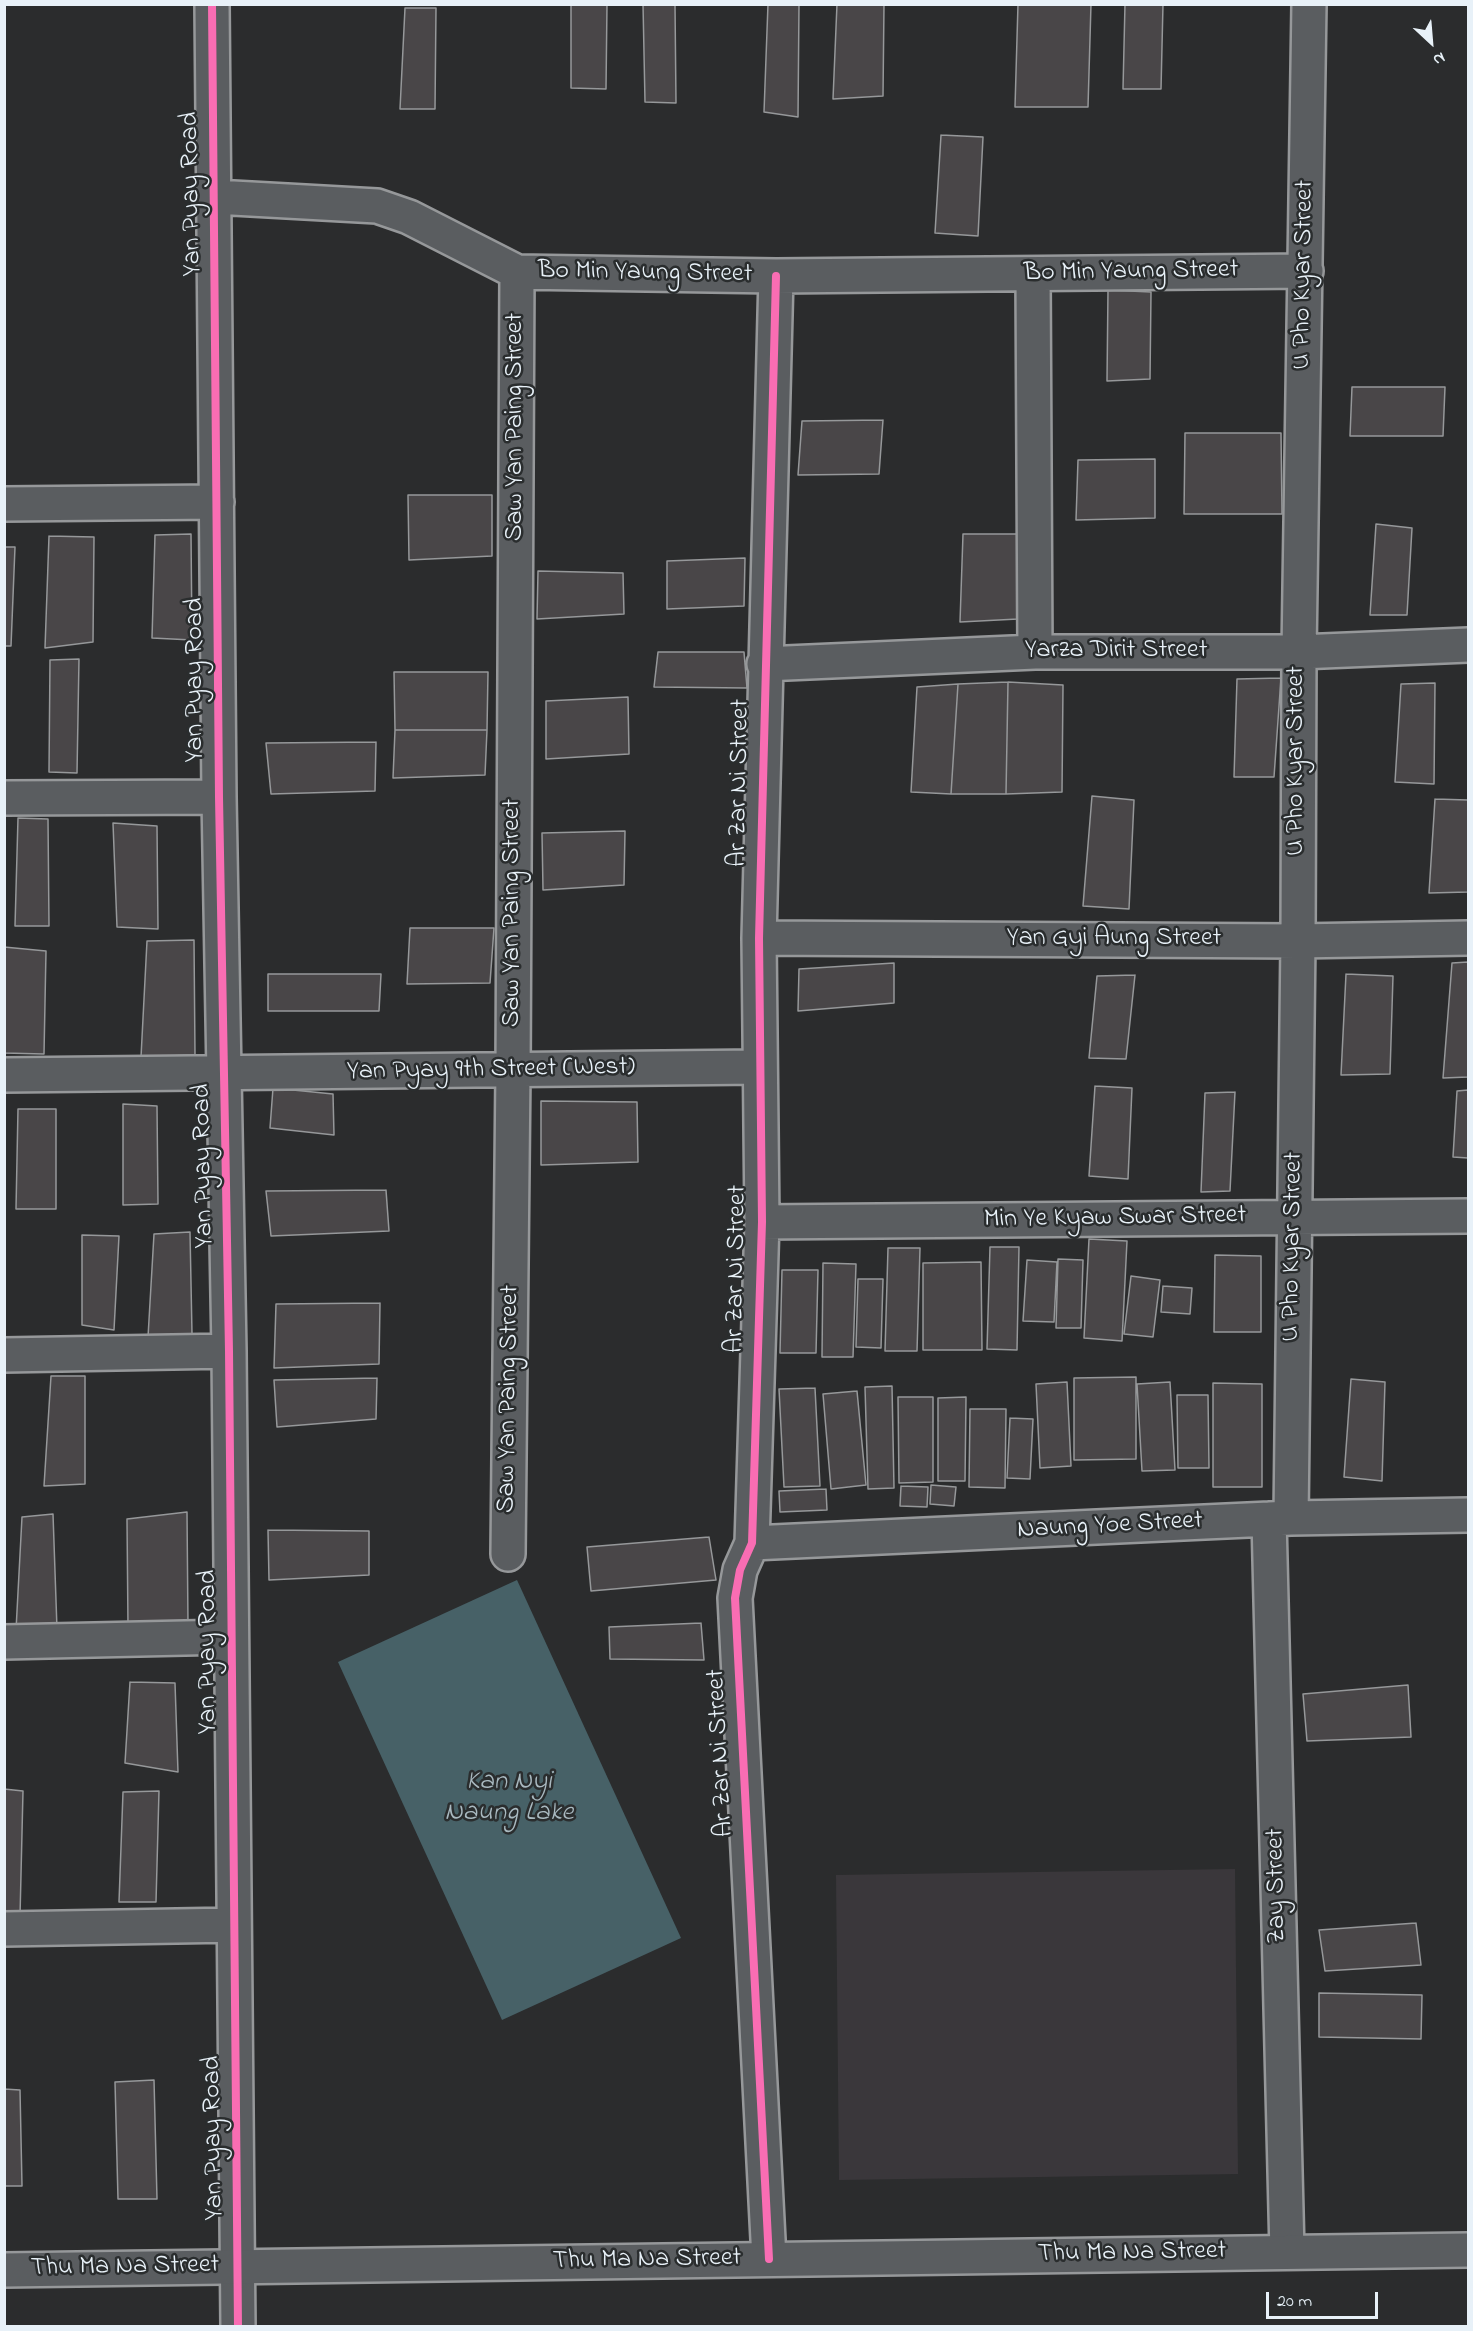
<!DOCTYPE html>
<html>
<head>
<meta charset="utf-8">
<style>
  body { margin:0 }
  #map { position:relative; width:1473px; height:2331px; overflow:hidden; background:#2b2c2d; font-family:"Indie Flower",sans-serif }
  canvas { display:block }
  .frame { position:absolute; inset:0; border:6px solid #e8f1f8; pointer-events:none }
  .north { position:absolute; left:1401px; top:12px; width:60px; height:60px; -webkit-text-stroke:4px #2a2d2e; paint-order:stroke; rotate:154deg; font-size:16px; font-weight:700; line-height:24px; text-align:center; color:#e8f1f8 }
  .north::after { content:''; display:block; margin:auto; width:21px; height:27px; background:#e8f1f8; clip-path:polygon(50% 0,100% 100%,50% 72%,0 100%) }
  .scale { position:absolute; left:1266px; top:2292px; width:112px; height:27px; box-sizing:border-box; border:3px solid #e8f1f8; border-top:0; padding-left:8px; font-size:18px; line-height:21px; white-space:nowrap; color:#e8f1f8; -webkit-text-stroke:4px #2a2d2e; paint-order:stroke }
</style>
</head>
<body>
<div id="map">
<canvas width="1473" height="2331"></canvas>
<div class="frame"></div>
<div class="north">N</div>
<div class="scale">20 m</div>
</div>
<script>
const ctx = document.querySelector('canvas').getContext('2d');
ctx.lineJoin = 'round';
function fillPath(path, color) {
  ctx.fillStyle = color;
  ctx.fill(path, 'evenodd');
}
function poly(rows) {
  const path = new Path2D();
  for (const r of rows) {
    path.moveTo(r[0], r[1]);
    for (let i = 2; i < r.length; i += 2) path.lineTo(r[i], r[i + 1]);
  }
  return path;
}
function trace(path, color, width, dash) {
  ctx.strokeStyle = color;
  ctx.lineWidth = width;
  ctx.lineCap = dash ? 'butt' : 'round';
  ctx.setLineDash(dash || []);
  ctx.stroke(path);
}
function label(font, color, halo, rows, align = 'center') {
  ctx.font = font + ' "Indie Flower",sans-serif';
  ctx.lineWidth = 5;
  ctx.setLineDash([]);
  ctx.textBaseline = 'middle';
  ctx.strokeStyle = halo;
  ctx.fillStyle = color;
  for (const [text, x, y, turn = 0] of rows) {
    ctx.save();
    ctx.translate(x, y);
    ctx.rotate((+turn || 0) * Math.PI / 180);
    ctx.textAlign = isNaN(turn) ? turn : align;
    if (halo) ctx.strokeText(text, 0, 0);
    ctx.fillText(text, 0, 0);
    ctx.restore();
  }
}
const built = poly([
  [1235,1869,1238,2174,839,2180,836,1875]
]);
const water = poly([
  [517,1580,681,1938,502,2020,338,1662]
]);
const building = poly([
  [571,4,607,4,606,89,571,88,571,4],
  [643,4,675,4,676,103,645,102,643,4],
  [768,4,799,4,798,117,764,112,768,4],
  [837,4,884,4,883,96,833,99,837,4],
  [1018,4,1091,4,1088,107,1015,107,1018,4],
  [1125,4,1163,4,1161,89,1123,89,1125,4],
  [405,8,436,8,435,109,400,109,405,8],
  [941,135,983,137,978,236,935,233,941,135],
  [1108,290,1151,292,1150,379,1107,381,1108,290],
  [1352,387,1445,387,1443,436,1350,436,1352,387],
  [883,420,879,474,798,475,802,421,883,420],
  [1185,433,1281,433,1282,514,1184,514,1185,433],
  [1155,459,1155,518,1076,520,1078,460,1155,459],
  [408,495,492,495,492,556,409,560,408,495],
  [1376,524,1412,528,1407,615,1370,615,1376,524],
  [191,534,192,640,152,638,155,535,191,534],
  [963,534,1018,534,1018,619,960,622,963,534],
  [49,536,94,537,93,642,45,648,49,536],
  [4,547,15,547,11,646,4,646,4,547],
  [745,558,744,606,667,609,667,561,745,558],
  [538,571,623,573,624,614,537,619,538,571],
  [658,652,744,652,747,688,654,687,658,652],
  [79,659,77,773,49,772,50,660,79,659],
  [394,672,488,672,487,730,395,730,394,672],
  [1281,678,1274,777,1234,777,1237,679,1281,678],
  [1008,682,1063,685,1062,792,1006,794,1008,682],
  [1008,682,1006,794,951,794,958,684,1008,682],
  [1435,683,1434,784,1395,782,1401,684,1435,683],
  [958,684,951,794,911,792,917,687,958,684],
  [628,697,629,754,546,759,546,701,628,697],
  [395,730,487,730,485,775,393,778,395,730],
  [376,742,375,791,271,794,266,743,376,742],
  [1092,796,1134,800,1129,909,1083,906,1092,796],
  [1435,799,1468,800,1468,892,1429,893,1435,799],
  [18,818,48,819,49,926,15,926,18,818],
  [113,823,157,826,158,929,117,927,113,823],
  [625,831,624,885,543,890,542,833,625,831],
  [410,928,494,928,490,983,407,984,410,928],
  [194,940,195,1055,141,1057,147,941,194,940],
  [4,947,46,951,44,1054,4,1053,4,947],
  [1468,962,1468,1077,1443,1078,1452,963,1468,962],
  [894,963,894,1003,798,1011,799,969,894,963],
  [268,974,381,974,379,1011,268,1011,268,974],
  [1346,974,1393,976,1390,1074,1341,1075,1346,974],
  [1135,975,1126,1059,1089,1058,1097,976,1135,975],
  [1095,1086,1132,1088,1128,1179,1089,1176,1095,1086],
  [273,1088,333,1094,334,1135,270,1128,273,1088],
  [1468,1090,1468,1158,1453,1157,1457,1091,1468,1090],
  [1235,1092,1230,1191,1201,1192,1205,1093,1235,1092],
  [541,1101,637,1102,638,1162,541,1165,541,1101],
  [123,1104,157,1106,158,1204,123,1205,123,1104],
  [18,1109,56,1109,56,1209,16,1209,18,1109],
  [386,1190,389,1231,271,1236,266,1191,386,1190],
  [190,1232,192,1334,148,1337,154,1234,190,1232],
  [82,1235,119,1236,114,1330,82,1325,82,1235],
  [1089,1239,1127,1241,1122,1341,1084,1338,1089,1239],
  [990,1247,1019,1247,1017,1350,987,1349,990,1247],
  [888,1248,920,1248,917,1351,885,1351,888,1248],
  [1215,1255,1261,1256,1261,1332,1214,1332,1215,1255],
  [1058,1259,1083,1260,1081,1328,1056,1328,1058,1259],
  [1027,1260,1057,1262,1054,1322,1023,1321,1027,1260],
  [981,1262,982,1350,923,1350,923,1263,981,1262],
  [823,1263,856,1264,853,1357,822,1357,823,1263],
  [782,1270,818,1270,816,1353,780,1353,782,1270],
  [1131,1276,1160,1280,1153,1337,1124,1334,1131,1276],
  [858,1279,883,1279,881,1348,856,1347,858,1279],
  [1163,1286,1192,1288,1190,1314,1161,1312,1163,1286],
  [380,1303,379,1364,274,1368,276,1304,380,1303],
  [51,1376,85,1376,85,1484,44,1486,51,1376],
  [1136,1377,1136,1459,1074,1460,1074,1378,1136,1377],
  [377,1378,376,1419,277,1427,274,1380,377,1378],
  [1351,1379,1385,1382,1382,1481,1344,1477,1351,1379],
  [1067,1382,1071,1466,1040,1468,1036,1384,1067,1382],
  [1170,1382,1175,1470,1142,1471,1137,1384,1170,1382],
  [1213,1383,1262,1384,1262,1487,1213,1487,1213,1383],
  [892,1386,894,1488,868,1489,865,1387,892,1386],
  [815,1388,820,1486,784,1487,779,1389,815,1388],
  [857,1391,866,1485,831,1489,823,1394,857,1391],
  [1177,1395,1208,1395,1209,1468,1178,1468,1177,1395],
  [898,1397,933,1397,933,1482,899,1483,898,1397],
  [966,1397,965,1481,938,1481,938,1398,966,1397],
  [970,1409,1006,1409,1005,1488,969,1487,970,1409],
  [1010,1418,1033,1419,1030,1479,1007,1478,1010,1418],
  [931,1485,956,1487,954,1506,930,1504,931,1485],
  [901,1486,928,1487,927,1507,900,1506,901,1486],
  [826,1489,827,1510,780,1512,779,1491,826,1489],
  [187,1512,188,1625,128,1627,127,1519,187,1512],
  [53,1514,57,1629,16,1630,22,1517,53,1514],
  [268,1530,369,1531,369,1575,269,1580,268,1530],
  [709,1537,716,1580,591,1591,587,1547,709,1537],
  [701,1623,704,1660,610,1659,609,1627,701,1623],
  [130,1682,175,1683,178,1772,125,1763,130,1682],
  [1408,1685,1411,1737,1307,1741,1303,1694,1408,1685],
  [4,1789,23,1791,20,1916,4,1915,4,1789],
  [159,1791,156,1902,119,1902,123,1792,159,1791],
  [1416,1923,1421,1965,1325,1971,1319,1930,1416,1923],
  [1319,1993,1422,1995,1421,2039,1319,2037,1319,1993],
  [154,2080,157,2199,118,2199,115,2082,154,2080],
  [4,2089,20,2090,22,2186,4,2186,4,2089]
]);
const minor = poly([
  [212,4,219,797,229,1351,238,2326],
  [215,197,377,206,409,217,517,272,776,276,1306,271],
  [1033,274,1035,652],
  [4,504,217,502],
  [764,664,1035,652,1299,652,1468,645],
  [4,798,219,797],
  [759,938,1298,941,1468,938],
  [4,1075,758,1067],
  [762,1222,1468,1216],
  [4,1355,229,1351],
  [1291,1518,1298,941,1299,652,1309,4],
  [1269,1519,1287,2252],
  [752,1543,1291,1518,1468,1515],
  [508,1554,513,1071,517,272],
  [4,1642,230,1637],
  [4,1929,234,1925],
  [769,2259,735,1598,740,1570,752,1543,762,1222,759,938,776,276]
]);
const tertiary = poly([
  [4,2270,1468,2250]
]);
const cycleway = poly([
  [212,4,219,797,229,1351,238,2326],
  [769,2259,735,1598,740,1570,752,1543,762,1222,759,938,776,276]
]);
const streetNames = [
  ["Yan Pyay Road",193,194,-91],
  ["Bo Min Yaung Street",1131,273,-1],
  ["Bo Min Yaung Street",645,274,1],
  ["U Pho Kyar Street",1305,275,-89],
  ["Saw Yan Paing Street",517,427,-90],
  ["Yarza Dirit Street",1116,652],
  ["Yan Pyay Road",197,680,-90],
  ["U Pho Kyar Street",1298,761,-90],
  ["Ar Zar Ni Street",741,783,-89],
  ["Saw Yan Paing Street",514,913,-90],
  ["Yan Gyi Aung Street",1114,940],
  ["Yan Pyay 9th Street (West)",491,1071,-1],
  ["Yan Pyay Road",205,1166,-91],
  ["Min Ye Kyaw Swar Street",1115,1219,-1],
  ["U Pho Kyar Street",1294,1247,-89],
  ["Ar Zar Ni Street",738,1269,-89],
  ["Saw Yan Paing Street",510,1399,-89],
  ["Naung Yoe Street",1110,1527,-3],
  ["Yan Pyay Road",210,1652,-90],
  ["Ar Zar Ni Street",722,1753,-93],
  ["Zay Street",1278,1886,-91],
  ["Yan Pyay Road",215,2138,-91],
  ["Thu Ma Na Street",1132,2254,-1],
  ["Thu Ma Na Street",647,2261,-1],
  ["Thu Ma Na Street",125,2268,-1]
];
const waterNames = [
  ["Kan Nyi",509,1784],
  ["Naung Lake",509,1815]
];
fillPath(built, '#3a373b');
fillPath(water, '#476167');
fillPath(building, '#494648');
trace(building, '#96989a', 1.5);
trace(minor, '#96989a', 38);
trace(tertiary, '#96989a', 38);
trace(minor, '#5a5d60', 33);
trace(tertiary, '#5a5d60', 33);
trace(cycleway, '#f96db3', 8);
label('26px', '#e8f1f8', '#2a2d2e', streetNames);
label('italic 27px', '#a9b9c0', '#2a2d2e', waterNames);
</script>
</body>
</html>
